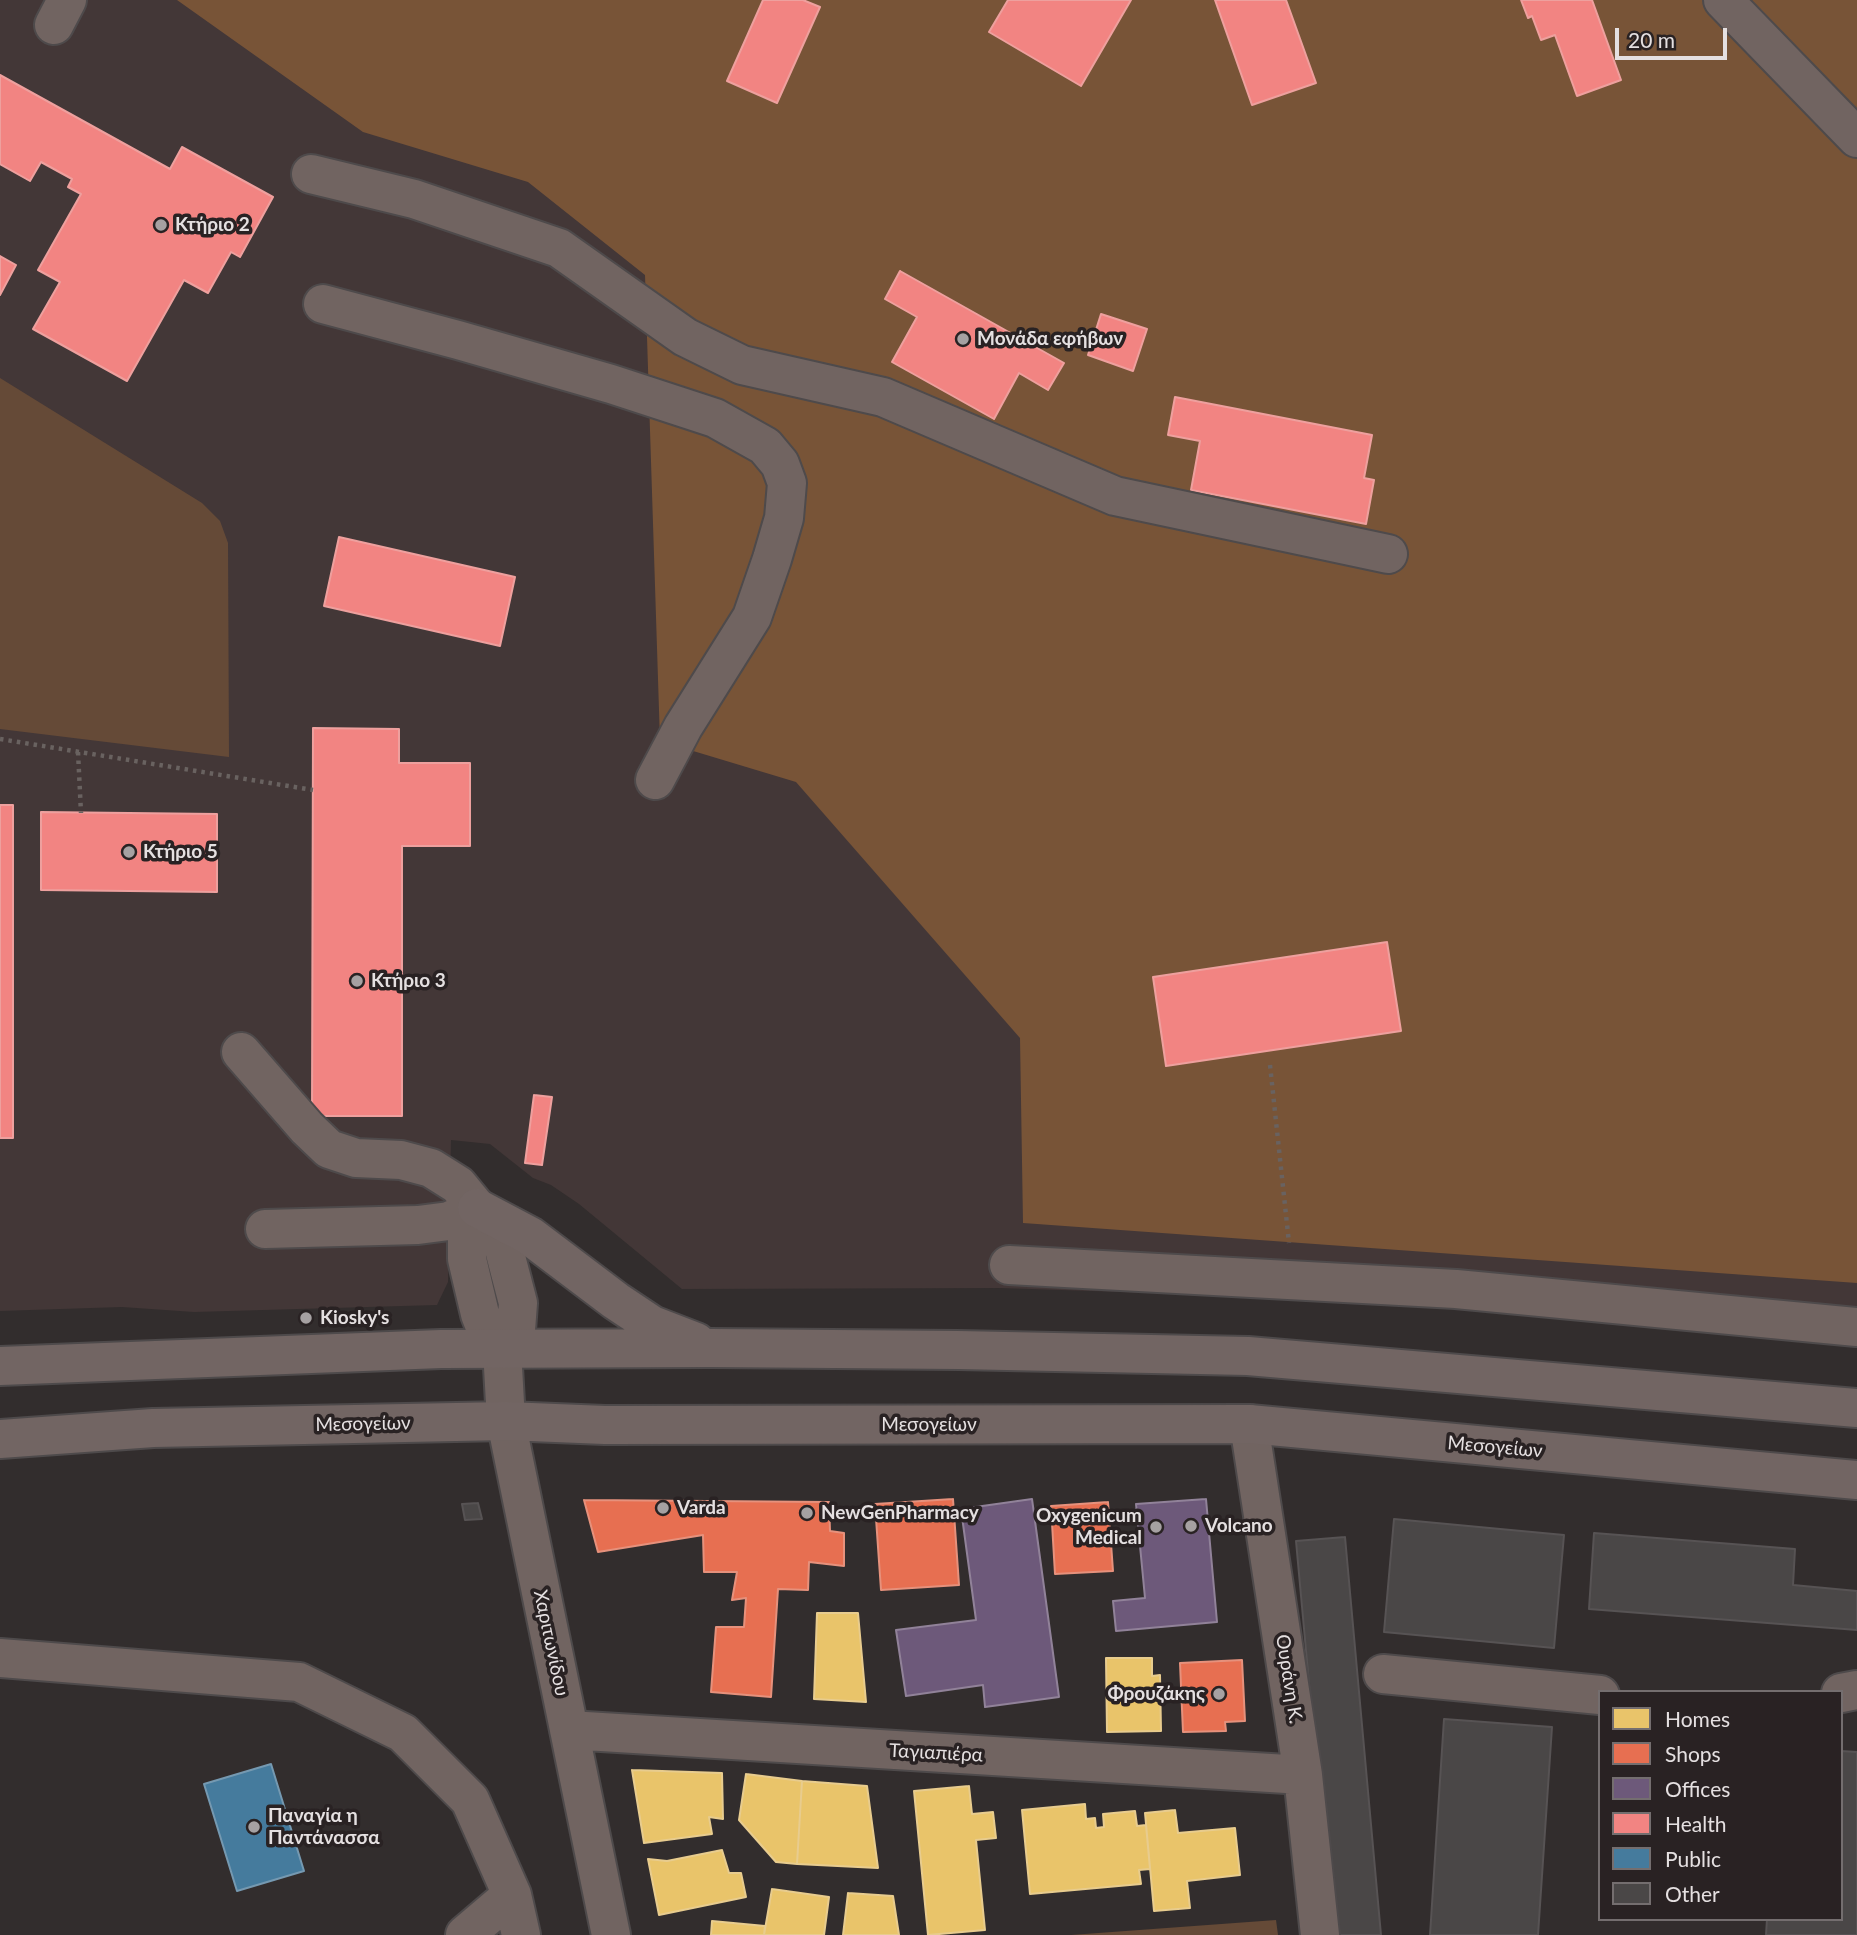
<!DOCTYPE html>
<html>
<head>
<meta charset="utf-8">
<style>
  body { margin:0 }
  #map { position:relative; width:1857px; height:1935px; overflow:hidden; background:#322d2d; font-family:Lato,sans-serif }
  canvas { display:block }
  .legend { position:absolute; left:1598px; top:1690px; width:245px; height:231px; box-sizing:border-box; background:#292223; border:2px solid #746e6f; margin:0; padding:9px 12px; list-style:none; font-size:21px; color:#e5e0e1 }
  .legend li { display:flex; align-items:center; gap:14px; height:35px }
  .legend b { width:35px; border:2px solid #746e6f }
  .scale { position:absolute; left:1615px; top:28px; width:112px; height:32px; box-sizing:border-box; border:4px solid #e5e0e1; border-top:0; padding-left:9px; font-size:21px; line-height:24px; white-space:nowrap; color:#e5e0e1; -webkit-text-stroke:5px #292223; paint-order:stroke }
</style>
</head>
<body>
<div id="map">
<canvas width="1857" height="1935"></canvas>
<ul class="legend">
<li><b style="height:19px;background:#e9c46a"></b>Homes</li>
<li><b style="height:19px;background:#e76f51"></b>Shops</li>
<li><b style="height:19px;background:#6d597a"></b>Offices</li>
<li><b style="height:19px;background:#f28482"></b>Health</li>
<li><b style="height:19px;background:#457b9d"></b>Public</li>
<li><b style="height:19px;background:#4a4747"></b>Other</li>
</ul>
<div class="scale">20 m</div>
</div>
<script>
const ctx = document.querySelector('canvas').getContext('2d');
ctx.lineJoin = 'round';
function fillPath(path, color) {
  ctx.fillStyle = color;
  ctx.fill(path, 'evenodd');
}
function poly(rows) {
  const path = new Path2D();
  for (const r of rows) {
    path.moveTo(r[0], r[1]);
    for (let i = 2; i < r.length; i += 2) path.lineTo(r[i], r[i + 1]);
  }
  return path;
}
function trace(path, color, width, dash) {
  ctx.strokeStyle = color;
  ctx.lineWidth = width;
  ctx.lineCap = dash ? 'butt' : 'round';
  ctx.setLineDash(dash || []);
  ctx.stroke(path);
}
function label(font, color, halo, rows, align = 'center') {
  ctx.font = font + ' Lato,sans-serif';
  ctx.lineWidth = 7;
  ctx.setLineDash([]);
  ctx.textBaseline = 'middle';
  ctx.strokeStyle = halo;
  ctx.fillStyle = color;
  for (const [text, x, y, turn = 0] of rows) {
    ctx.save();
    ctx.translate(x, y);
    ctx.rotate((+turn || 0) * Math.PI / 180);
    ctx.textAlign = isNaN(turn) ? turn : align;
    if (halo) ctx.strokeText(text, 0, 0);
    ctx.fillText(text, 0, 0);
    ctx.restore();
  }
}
const built = poly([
  [0,0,1857,0,1857,1345,1336,1299,1000,1288,682,1289,579,1204,551,1185,533,1178,490,1144,451,1140,448,1282,437,1305,194,1312,122,1307,0,1311]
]);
const green = poly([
  [0,378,202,503,220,521,228,543,229,757,0,729],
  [1276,1920,1278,1935,1071,1935]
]);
const forest = poly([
  [177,0,1857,0,1857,1283,1023,1223,1020,1038,796,782,660,741,645,275,528,182,363,132]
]);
const homes = poly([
  [817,1613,858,1613,866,1702,814,1699,817,1613],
  [1106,1658,1152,1658,1152,1676,1160,1675,1161,1731,1107,1732,1106,1658],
  [632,1770,722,1773,723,1819,709,1817,712,1834,644,1843,632,1770],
  [746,1774,802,1781,797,1864,776,1862,739,1820,746,1774],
  [802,1781,867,1786,878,1868,797,1864,802,1781],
  [969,1786,972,1814,993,1812,996,1838,976,1840,985,1930,928,1935,914,1791,969,1786],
  [1085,1804,1086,1819,1095,1818,1096,1828,1104,1827,1103,1814,1135,1811,1137,1826,1146,1825,1150,1869,1139,1870,1141,1884,1030,1894,1022,1810,1085,1804],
  [1175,1810,1178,1833,1235,1828,1240,1875,1187,1881,1190,1908,1154,1911,1145,1813,1175,1810],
  [722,1850,729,1873,741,1873,746,1897,659,1915,648,1859,667,1861,722,1850],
  [772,1889,829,1897,824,1935,764,1935,772,1889],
  [848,1893,893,1896,899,1935,843,1935,848,1893],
  [712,1921,765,1926,764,1935,711,1935,712,1921]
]);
const shops = poly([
  [953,1499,959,1585,881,1590,875,1504,953,1499],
  [584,1500,829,1502,830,1531,844,1533,844,1566,809,1562,808,1590,778,1589,771,1697,711,1692,716,1627,744,1627,746,1598,732,1600,737,1572,704,1572,703,1535,598,1552,584,1500],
  [1108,1502,1113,1571,1055,1574,1051,1506,1108,1502],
  [1242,1660,1245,1721,1225,1722,1226,1731,1183,1732,1180,1663,1242,1660]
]);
const offices = poly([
  [1032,1499,1059,1697,985,1707,983,1685,906,1696,896,1630,976,1620,961,1509,1032,1499],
  [1206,1499,1217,1622,1116,1631,1113,1601,1145,1598,1136,1504,1206,1499]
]);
const health = poly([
  [763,0,803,0,820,7,777,103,727,81,763,0],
  [1008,0,1131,0,1081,86,989,32,1008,0],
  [1215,0,1286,0,1316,83,1252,105,1215,0],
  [1521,0,1592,0,1621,80,1577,96,1555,35,1541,40,1532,16,1528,18,1521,0],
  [0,75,170,169,182,147,273,197,240,257,231,252,208,293,184,280,127,381,33,329,60,282,38,270,81,194,68,187,72,179,41,162,30,181,0,164,0,75],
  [0,256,16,265,0,295,0,256],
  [900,271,1064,363,1048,390,1019,373,994,419,892,362,917,317,885,299,900,271],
  [1101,314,1147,329,1133,371,1088,355,1101,314],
  [1175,397,1372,435,1364,478,1374,480,1366,524,1191,490,1200,441,1168,435,1175,397],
  [339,537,515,577,500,646,324,606,339,537],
  [313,728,399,729,399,763,470,763,470,846,402,846,402,1116,312,1116,313,728],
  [0,805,13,805,13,1138,0,1138,0,805],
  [41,812,217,814,217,892,41,890,41,812],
  [1387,942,1401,1031,1166,1066,1153,977,1387,942],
  [534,1095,552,1097,542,1165,525,1163,534,1095]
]);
const public = poly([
  [271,1764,304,1871,237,1891,204,1784,271,1764]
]);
const building = poly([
  [478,1503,482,1519,465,1520,462,1504,478,1503],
  [1394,1519,1564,1535,1554,1648,1384,1632,1394,1519],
  [1594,1533,1795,1549,1793,1585,1857,1591,1857,1630,1589,1609,1594,1533],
  [1345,1537,1381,1935,1332,1935,1296,1541,1345,1537],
  [1444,1719,1552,1727,1538,1935,1430,1935,1444,1719],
  [1841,1751,1857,1752,1857,1935,1766,1935,1767,1919,1841,1919,1841,1751]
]);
const path = poly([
  [0,739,313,790],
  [78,752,81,813],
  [1270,1065,1289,1243]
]);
const minor = poly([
  [1723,0,1857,138],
  [54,25,67,0],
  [311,174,414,199,559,248,685,337,742,365,883,397,1115,496,1388,554],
  [323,304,458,340,611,384,715,418,765,446,780,464,787,483,784,518,772,559,752,617,683,727,655,780],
  [241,1052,307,1128,329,1149,356,1158,401,1160,431,1168,458,1185,494,1229,504,1249,518,1303,516,1330,502,1349],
  [477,1208,467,1232,467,1259,480,1314,487,1332,502,1349],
  [265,1229,418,1225,449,1221,477,1208],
  [1009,1265,1456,1289,1857,1327],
  [502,1349,506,1421,611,1935],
  [1249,1424,1303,1775,1320,1935],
  [0,1658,299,1682,403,1733,470,1800,512,1895,521,1935],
  [1383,1674,1600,1695],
  [1841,1693,1857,1690],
  [569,1730,1303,1775],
  [465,1935,512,1895]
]);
const major = poly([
  [477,1208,530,1236,616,1301,652,1325,696,1342],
  [0,1366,441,1349,711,1348,958,1350,1248,1356,1857,1408],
  [0,1439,153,1428,506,1421,605,1425,1249,1424,1857,1480]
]);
const markers = [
  [161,225,7,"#a6a1a2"],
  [963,339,7,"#a6a1a2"],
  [129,852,7,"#a6a1a2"],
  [357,981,7,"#a6a1a2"],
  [306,1318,7,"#a6a1a2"],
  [663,1508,7,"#a6a1a2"],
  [807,1513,7,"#a6a1a2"],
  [1191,1526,7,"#a6a1a2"],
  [1156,1527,7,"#a6a1a2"],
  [1219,1694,7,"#a6a1a2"],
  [254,1827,7,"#a6a1a2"]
];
const poiNames = [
  ["Κτήριο 2",175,225],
  ["Μονάδα εφήβων",977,339],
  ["Κτήριο 5",143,852],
  ["Κτήριο 3",371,981],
  ["Kiosky's",320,1318],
  ["Varda",677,1508],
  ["NewGenPharmacy",821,1513],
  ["Oxygenicum",1142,1516,"right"],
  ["Medical",1142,1538,"right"],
  ["Volcano",1205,1526],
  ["Φρουζάκης",1205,1694,"right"],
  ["Παναγία η",268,1816],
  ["Παντάνασσα",268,1838]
];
const streetNames = [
  ["Μεσογείων",363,1424,-1],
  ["Μεσογείων",929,1425],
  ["Μεσογείων",1495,1447,5],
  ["Χαριτωνίδου",551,1643,78],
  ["Ουράνη Κ.",1289,1679,81],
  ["Ταγιαπιέρα",936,1753,3]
];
fillPath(built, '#433737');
fillPath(green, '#654a37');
fillPath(forest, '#785437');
fillPath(homes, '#e9c46a');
trace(homes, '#e8cc8e', 2);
fillPath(shops, '#e76f51');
trace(shops, '#e6917c', 2);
fillPath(offices, '#6d597a');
trace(offices, '#918299', 2);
fillPath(health, '#f28482');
trace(health, '#eea09e', 2);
fillPath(public, '#457b9d');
trace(public, '#7599b1', 2);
fillPath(building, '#4a4747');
trace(building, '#575354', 2);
trace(minor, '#4e4a4b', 42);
trace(major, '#4e4a4b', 42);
trace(path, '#696260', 4.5, [3.5, 5]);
trace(minor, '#716461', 38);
trace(major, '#726563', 38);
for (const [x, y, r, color] of markers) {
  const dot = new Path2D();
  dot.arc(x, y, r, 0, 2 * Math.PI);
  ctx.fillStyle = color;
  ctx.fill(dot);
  trace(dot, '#292223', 2.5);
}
label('bold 19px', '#e5e0e1', '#292223', poiNames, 'left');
label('19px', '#e5e0e1', '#292223', streetNames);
</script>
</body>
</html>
